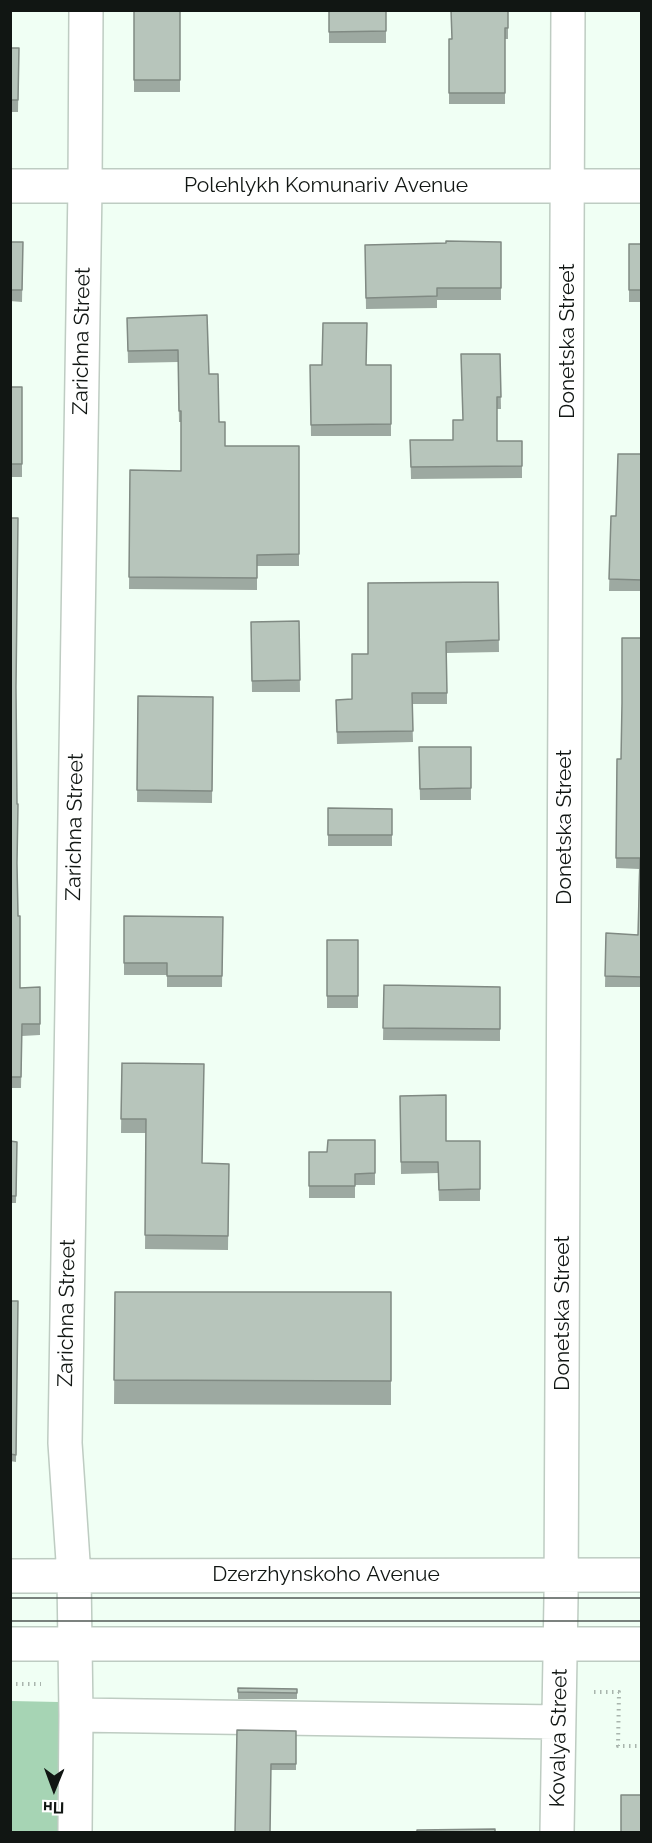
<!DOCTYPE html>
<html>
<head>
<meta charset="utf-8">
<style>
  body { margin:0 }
  #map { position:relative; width:652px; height:1843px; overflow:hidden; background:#f0fff4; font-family:Raleway,sans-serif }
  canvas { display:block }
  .frame { position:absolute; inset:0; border:12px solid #111613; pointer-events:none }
  .north { position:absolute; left:24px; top:1759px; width:60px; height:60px; -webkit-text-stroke:4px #fff; paint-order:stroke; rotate:181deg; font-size:16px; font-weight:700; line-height:24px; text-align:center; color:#111613 }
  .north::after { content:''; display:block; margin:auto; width:21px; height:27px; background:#111613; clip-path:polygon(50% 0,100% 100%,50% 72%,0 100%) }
</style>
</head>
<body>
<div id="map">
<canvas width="652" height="1843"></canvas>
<div class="frame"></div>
<div class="north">Пн</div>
</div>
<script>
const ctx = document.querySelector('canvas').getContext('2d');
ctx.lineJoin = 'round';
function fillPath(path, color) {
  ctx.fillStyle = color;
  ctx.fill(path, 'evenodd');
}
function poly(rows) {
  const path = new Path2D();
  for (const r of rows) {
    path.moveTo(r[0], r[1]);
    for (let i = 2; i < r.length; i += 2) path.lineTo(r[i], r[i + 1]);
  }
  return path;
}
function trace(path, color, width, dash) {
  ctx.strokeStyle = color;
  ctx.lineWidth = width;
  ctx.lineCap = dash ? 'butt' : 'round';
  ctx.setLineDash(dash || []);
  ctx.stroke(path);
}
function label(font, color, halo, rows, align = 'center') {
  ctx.font = font + ' Raleway,sans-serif';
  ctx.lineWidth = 4.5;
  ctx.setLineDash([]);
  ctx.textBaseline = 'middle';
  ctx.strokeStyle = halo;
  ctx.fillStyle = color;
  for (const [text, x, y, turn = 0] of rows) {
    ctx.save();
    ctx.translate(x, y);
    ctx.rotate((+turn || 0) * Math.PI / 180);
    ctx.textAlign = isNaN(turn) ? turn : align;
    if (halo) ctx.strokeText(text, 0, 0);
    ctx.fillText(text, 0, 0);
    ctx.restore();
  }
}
const green = poly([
  [11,1701,59,1702,58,1832,11,1832]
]);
const path = poly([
  [10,1684,41,1684],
  [594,1692,619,1692,618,1746,642,1746]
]);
const minor = poly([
  [10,1576,642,1575],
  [10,1644,642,1644],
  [76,1715,558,1722],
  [75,1832,76,1715,74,1576,65,1443,85,187,86,10],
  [557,1832,561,1598,568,10]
]);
const major = poly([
  [10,186,642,186]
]);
const tram = poly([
  [10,1598,642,1598],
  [10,1621,642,1621]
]);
const wall = poly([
  [134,10,180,10,180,92,134,92],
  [329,10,386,10,386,43,329,43],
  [508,10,508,39,505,39,505,104,449,104,449,39,452,39],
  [10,48,19,48,18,112,10,112],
  [10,242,23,242,22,302,10,301],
  [501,242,501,300,437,300,437,308,366,309,365,245],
  [629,244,642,244,642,302,629,302],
  [207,315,209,374,225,446,299,446,299,566,257,566,257,590,129,589,130,470,181,471,181,422,179,422,178,362,128,363,127,318],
  [500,354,501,409,497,409,497,441,522,441,522,478,411,479,410,440,453,440,463,420],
  [310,365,391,365,391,436,311,436],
  [10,387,22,387,22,477,10,477],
  [642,454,642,591,609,591,611,516,616,516],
  [10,518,16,694,17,870,20,988,40,987,40,1035,22,1036,21,1088,10,1088],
  [498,582,499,652,447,653,447,704,412,704,413,742,337,744,336,700,352,699,368,654],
  [299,621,300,692,252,692,251,622],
  [642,638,642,987,605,987,606,933,638,935,639,869,616,868,617,759,621,759],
  [138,696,213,697,212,803,137,802],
  [419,747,471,747,471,800,420,800],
  [328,808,392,809,392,846,328,846],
  [124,916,223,917,222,987,167,987,167,975,124,975],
  [327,940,358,940,358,1008,327,1008],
  [384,985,500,987,500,1041,383,1040],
  [122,1063,202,1163,229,1164,228,1250,145,1249,146,1133,121,1133],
  [400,1096,446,1141,480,1141,480,1201,439,1201,438,1173,401,1174],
  [375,1140,375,1185,355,1185,355,1198,309,1198,309,1152,327,1152],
  [10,1141,17,1142,16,1203,10,1203],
  [115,1292,391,1292,391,1405,114,1404],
  [10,1301,18,1301,16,1462,10,1461],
  [238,1688,297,1689,297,1699,238,1699],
  [237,1730,296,1731,296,1770,271,1770]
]);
const building = poly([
  [134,10,180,10,180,80,134,80,134,10],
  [329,10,386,10,386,31,329,32,329,10],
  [451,10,508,10,508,28,505,28,505,93,449,93,449,39,452,39,451,10],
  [10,48,19,48,18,100,10,100,10,48],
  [446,241,501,242,501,288,437,288,437,296,366,298,365,245,446,243,446,241],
  [10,242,23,242,22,290,10,290,10,242],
  [629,244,642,244,642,290,629,290,629,244],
  [207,315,209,374,218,374,219,422,225,422,225,446,299,446,299,554,257,555,257,578,129,577,130,470,181,471,181,411,179,411,178,350,128,351,127,318,207,315],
  [323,323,367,323,366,365,391,365,391,424,311,425,310,365,322,365,323,323],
  [461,354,500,354,501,397,497,397,497,441,522,441,522,466,411,467,410,440,453,440,453,420,463,420,461,354],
  [10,387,22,387,22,464,10,464,10,387],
  [618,454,642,454,642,580,609,579,611,516,616,516,618,454],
  [10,518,18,518,16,687,17,804,18,804,17,863,18,916,20,916,20,988,40,987,40,1024,22,1024,21,1077,10,1077,10,518],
  [498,582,499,640,446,642,447,693,412,693,413,731,337,732,336,700,352,699,352,654,368,654,368,583,498,582],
  [299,621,300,680,252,681,251,622,299,621],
  [622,638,642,638,642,977,605,976,606,933,638,935,640,858,616,858,617,759,621,759,622,703,622,638],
  [138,696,213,697,212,791,137,790,138,696],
  [419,747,471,747,471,788,420,789,419,747],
  [328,808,392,809,392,835,328,835,328,808],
  [124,916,223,917,222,976,167,976,167,963,124,963,124,916],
  [327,940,358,940,358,996,327,996,327,940],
  [384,985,500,987,500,1029,383,1028,384,985],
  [122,1063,204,1064,202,1163,229,1164,228,1236,145,1235,146,1119,121,1119,122,1063],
  [446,1095,446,1141,480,1141,480,1189,439,1190,438,1162,401,1162,400,1096,446,1095],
  [328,1140,375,1140,375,1173,355,1174,355,1186,309,1186,309,1152,327,1152,328,1140],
  [10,1141,17,1142,16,1196,10,1196,10,1141],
  [115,1292,391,1292,391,1381,114,1380,115,1292],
  [10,1301,18,1301,16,1455,10,1454,10,1301],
  [238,1688,297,1689,297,1693,238,1692,238,1688],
  [237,1730,296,1731,296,1764,271,1764,270,1833,235,1833,237,1730],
  [621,1795,642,1795,642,1833,621,1833,621,1795],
  [495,1829,495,1833,417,1833,417,1830,495,1829]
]);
const streetNames = [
  ["Polehlykh Komunariv Avenue",326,186],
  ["Zarichna Street",82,341,-89],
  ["Donetska Street",568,341,-90],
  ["Zarichna Street",75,827,-89],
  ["Donetska Street",565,827,-90],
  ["Zarichna Street",67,1313,-89],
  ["Donetska Street",563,1313,-90],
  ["Dzerzhynskoho Avenue",326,1575],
  ["Kovalya Street",559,1738,-89]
];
fillPath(green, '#a6d4b4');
trace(minor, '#beccc2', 36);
trace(major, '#beccc2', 36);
trace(path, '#a9b5ad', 4, [1.5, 4.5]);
trace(minor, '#fff', 33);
trace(major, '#fff', 33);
trace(tram, '#525a55', 1.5);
fillPath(wall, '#9da9a1');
fillPath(building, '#b7c5bb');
trace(building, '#808a83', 1.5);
label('21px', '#111613', '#fff', streetNames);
</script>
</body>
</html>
